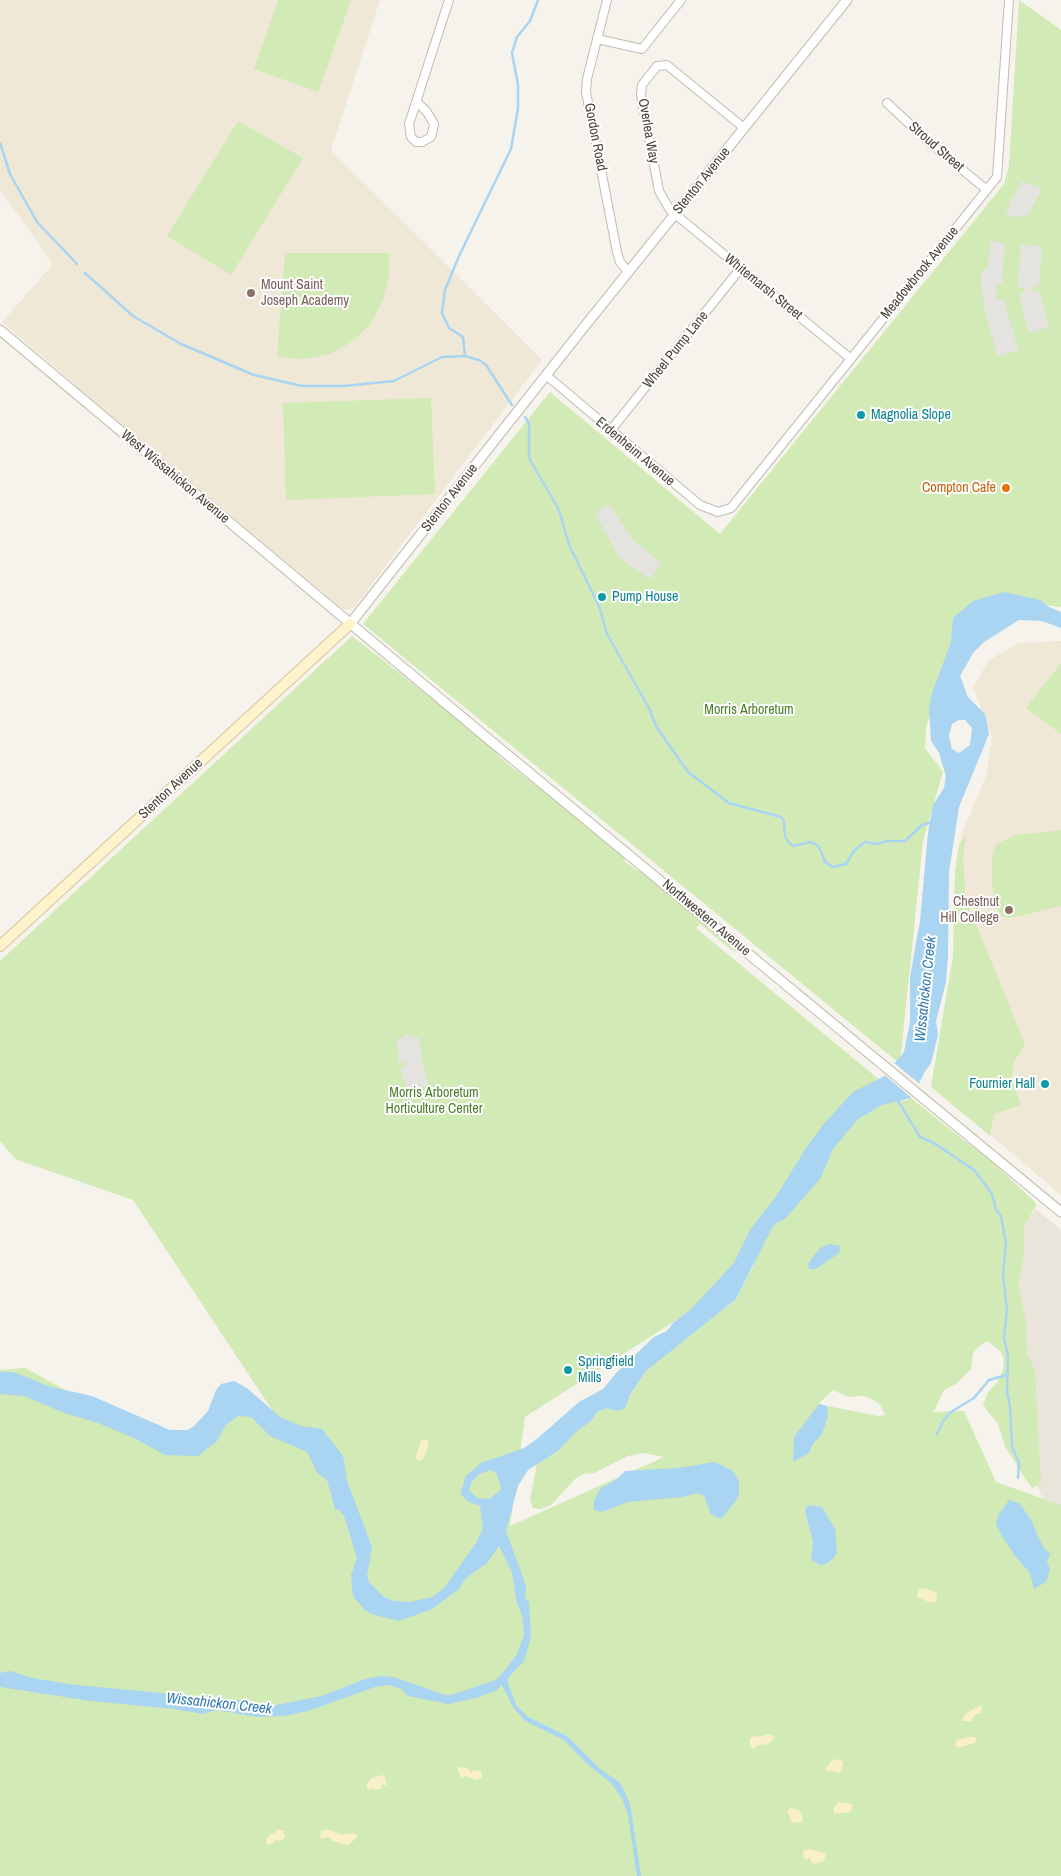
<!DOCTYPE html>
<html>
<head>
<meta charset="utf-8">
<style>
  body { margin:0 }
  canvas { display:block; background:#f6f3ec }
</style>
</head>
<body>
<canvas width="1061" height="1876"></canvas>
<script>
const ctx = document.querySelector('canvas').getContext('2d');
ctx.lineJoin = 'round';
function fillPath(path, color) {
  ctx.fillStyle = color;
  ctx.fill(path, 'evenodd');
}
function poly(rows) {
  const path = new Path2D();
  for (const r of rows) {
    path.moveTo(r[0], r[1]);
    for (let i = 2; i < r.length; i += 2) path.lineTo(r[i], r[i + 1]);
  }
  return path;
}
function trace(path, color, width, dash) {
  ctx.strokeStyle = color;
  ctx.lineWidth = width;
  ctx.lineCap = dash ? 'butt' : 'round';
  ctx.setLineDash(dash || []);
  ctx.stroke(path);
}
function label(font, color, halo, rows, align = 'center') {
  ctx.font = font + ' "Archivo Narrow",sans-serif';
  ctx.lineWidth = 4;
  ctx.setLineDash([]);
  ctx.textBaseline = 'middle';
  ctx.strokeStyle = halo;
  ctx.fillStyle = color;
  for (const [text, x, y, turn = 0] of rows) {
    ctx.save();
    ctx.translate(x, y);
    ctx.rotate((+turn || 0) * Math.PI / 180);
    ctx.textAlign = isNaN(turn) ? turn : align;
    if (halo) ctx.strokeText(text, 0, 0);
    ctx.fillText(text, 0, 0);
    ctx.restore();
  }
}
const residential = poly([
  [1036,1209,1061,1230,1061,1508,1042,1497,1026,1460,1017,1285,1027,1219]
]);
const education = poly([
  [0,0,380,0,331,150,542,360,353,609,344,610,112,417,2,322,53,264,0,190],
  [1061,641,1061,1195,934,1087,955,958,958,862,962,833,986,776,992,737,973,687,989,660,1019,643]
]);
const green = poly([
  [278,0,351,0,318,92,254,69],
  [1019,0,1061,30,1061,607,1022,603,939,686,926,728,925,748,943,772,923,841,900,1064,363,624,550,392,720,534,1004,184,1009,166],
  [238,121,303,158,231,275,167,236],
  [285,253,389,253,389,274,383,300,370,325,350,343,329,354,306,359,277,357],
  [431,398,435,494,286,500,283,403],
  [352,636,439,704,492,748,505,762,555,800,623,856,625,862,636,870,642,871,738,952,731,950,700,924,696,928,905,1101,911,1098,962,1139,988,1158,1035,1202,1036,1206,1025,1224,1023,1263,1018,1285,1026,1322,1027,1353,1035,1372,1041,1484,1032,1488,1026,1480,1005,1446,998,1424,983,1405,988,1392,996,1384,1003,1370,1004,1360,1001,1352,989,1342,985,1342,977,1348,973,1353,971,1369,956,1384,944,1390,935,1409,932,1412,964,1411,996,1482,1061,1505,1061,1876,0,1876,0,1370,25,1368,176,1450,200,1440,205,1415,226,1395,298,1449,133,1200,15,1159,0,1141,0,961],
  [769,1236,758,1252,753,1267,736,1299,655,1363,646,1371,627,1401,616,1411,607,1408,597,1412,591,1421,576,1432,559,1450,537,1464,530,1499,533,1508,541,1509,551,1505,576,1478,584,1474,594,1473,628,1456,643,1453,664,1457,510,1526,525,1417,725,1289],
  [833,1390,848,1397,864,1396,873,1400,880,1404,885,1415,878,1416,818,1404],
  [1061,663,1061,734,1026,708],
  [1061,830,1061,906,1010,918,1000,916,994,900,992,883,992,859,996,844,1016,835],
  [966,835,963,858,966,900,1025,1044,1014,1062,1011,1079,1021,1105,994,1114,990,1136,931,1087,953,956,955,871,959,844]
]);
const sand = poly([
  [422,1439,428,1441,428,1446,424,1458,419,1461,415,1458],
  [922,1588,936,1592,937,1598,935,1602,929,1602,917,1597,919,1590],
  [979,1706,982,1707,981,1713,976,1714,971,1721,962,1721,965,1714],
  [754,1735,757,1737,770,1734,775,1738,768,1744,759,1745,754,1749,750,1747,750,1739],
  [970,1737,975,1737,977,1742,958,1748,955,1745,956,1740],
  [838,1759,842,1761,843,1765,840,1773,825,1770,831,1761],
  [459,1767,467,1768,471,1773,473,1770,481,1771,482,1777,477,1780,465,1776,462,1778,457,1770],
  [384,1775,387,1785,382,1785,381,1789,375,1790,374,1788,369,1790,367,1788,367,1783,373,1777],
  [838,1802,852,1804,851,1812,834,1814,834,1808],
  [791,1808,799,1810,803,1818,801,1822,792,1823,787,1811],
  [278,1829,284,1831,285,1838,279,1841,275,1840,274,1843,267,1845,266,1840,270,1834,274,1834],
  [328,1829,342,1835,355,1833,358,1837,348,1845,333,1841,329,1837,320,1839,321,1831],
  [809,1849,826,1853,824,1861,815,1864,811,1862,810,1858,807,1860,804,1858,803,1851]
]);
const parking = poly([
  [1022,181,1042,189,1039,195,1027,217,1006,216,1010,202],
  [990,241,1005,243,1002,284,996,285,997,299,1004,299,1018,350,998,357,986,317,981,285,981,271,988,269],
  [1021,244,1042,246,1039,286,1033,287,1033,291,1040,292,1049,327,1029,334,1019,294,1025,292,1024,287,1018,287],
  [609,504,633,540,661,563,651,579,627,564,618,556,595,513],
  [404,1034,419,1038,423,1065,429,1084,409,1094,400,1068,407,1065,406,1062,399,1063,397,1045,397,1038,403,1038]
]);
const water = poly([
  [1004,592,1040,600,1049,607,1061,612,1061,628,1042,621,1019,620,984,642,973,653,960,676,968,697,985,714,989,734,959,807,949,872,948,956,946,982,936,1021,938,1035,931,1063,924,1073,916,1090,911,1098,882,1105,858,1119,833,1149,820,1179,785,1219,776,1223,772,1228,736,1299,646,1371,630,1395,625,1409,616,1411,607,1408,597,1412,591,1421,576,1432,559,1450,528,1470,518,1486,506,1531,526,1586,525,1598,529,1602,531,1637,524,1661,508,1678,508,1683,516,1705,528,1717,567,1736,598,1767,620,1783,630,1803,641,1876,637,1876,628,1815,622,1798,611,1783,587,1764,564,1740,525,1721,513,1707,502,1685,495,1691,476,1698,448,1704,408,1696,401,1689,389,1685,375,1687,308,1711,284,1716,258,1717,216,1710,203,1714,174,1709,91,1701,0,1687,0,1673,11,1671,32,1678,76,1685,247,1701,271,1706,322,1696,365,1679,381,1676,394,1677,445,1695,451,1695,496,1680,505,1670,517,1654,524,1635,522,1615,517,1604,512,1572,499,1546,487,1563,466,1578,459,1589,432,1609,399,1621,371,1614,364,1609,353,1596,351,1575,357,1558,344,1516,339,1510,335,1509,327,1480,317,1473,307,1452,270,1436,251,1417,238,1416,226,1425,217,1441,198,1456,165,1455,136,1439,98,1423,64,1413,24,1396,0,1394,0,1372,13,1372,51,1387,92,1396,170,1430,188,1430,194,1426,208,1411,216,1390,221,1384,234,1381,247,1388,280,1417,301,1426,322,1429,343,1456,347,1481,372,1547,367,1576,369,1582,384,1597,394,1601,410,1602,432,1597,444,1588,476,1543,483,1528,480,1506,469,1502,460,1494,466,1476,481,1463,524,1448,538,1438,579,1402,603,1389,617,1372,654,1337,667,1331,673,1323,690,1310,734,1263,750,1230,777,1195,806,1148,823,1125,853,1092,883,1077,904,1052,910,1022,910,977,920,921,928,833,933,805,944,788,946,776,939,753,931,741,929,709,932,693,951,642,953,618,973,601],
  [959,720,965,720,972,728,970,745,959,753,952,749,949,736,952,724],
  [491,1470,496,1473,501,1486,500,1491,489,1499,477,1498,469,1490,471,1483,479,1474],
  [829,1244,840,1246,839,1253,816,1269,809,1269,808,1264,820,1248],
  [819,1404,827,1406,828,1416,822,1434,812,1445,809,1453,793,1462,794,1437],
  [715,1462,733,1471,739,1481,739,1494,735,1502,721,1519,711,1514,704,1496,698,1493,683,1497,627,1502,602,1512,594,1510,594,1500,601,1488,616,1480,625,1471,678,1468],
  [1009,1500,1019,1503,1030,1518,1043,1547,1050,1554,1047,1561,1050,1570,1046,1582,1034,1589,1030,1573,1015,1556,1000,1533,996,1523,998,1516],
  [808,1505,822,1507,835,1529,837,1553,834,1558,826,1564,820,1565,811,1560,813,1542,805,1511]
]);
const pier = poly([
  [893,1062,921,1085,913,1099,882,1073]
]);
const stream = poly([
  [0,143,10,174,37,222,77,264],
  [85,273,133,316,181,344,254,375,302,386,344,386,394,381,442,357,465,356,479,360,486,365,512,405],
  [465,356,463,337,449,328,442,313,445,290,459,256,511,149,518,108,518,85,512,53,517,37,530,21,538,0],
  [525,417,529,423,529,458,559,510,569,545,599,606,607,634,650,710,656,726,688,772,729,803,781,817,784,821,785,836,789,843,794,846,810,842,815,844,819,847,825,862,833,867,846,864,853,852,865,842,877,844,887,841,905,841,922,825,933,822],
  [898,1101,920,1137,934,1143,974,1170,992,1194,996,1210,1001,1216,1006,1243,1003,1274,1007,1311,1004,1338,1008,1356,1007,1391,1010,1407,1012,1447,1019,1463,1018,1478],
  [937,1434,943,1421,951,1412,974,1398,989,1380,1007,1375]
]);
const minor = poly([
  [607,0,587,79,586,92,617,252,620,262,628,272],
  [597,39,642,49,681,0],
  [417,102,427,112,434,124,431,137,422,142,416,142,411,137,409,124,449,0],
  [887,103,931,144,987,190],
  [744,128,667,65,657,66,642,85,641,95,659,191,670,210,851,359],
  [546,375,700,505,718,512,731,508,997,177,1009,0],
  [611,430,740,269]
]);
const tertiary = poly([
  [0,330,486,737,1061,1212],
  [350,624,584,327,847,0]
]);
const secondary = poly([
  [0,946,350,624]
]);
const markers = [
  [251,293,5,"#8d6e63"],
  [861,415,5,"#0f9aa8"],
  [1006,488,5,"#e8710a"],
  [602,597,5,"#0f9aa8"],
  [1009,910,5,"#8d6e63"],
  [1045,1084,5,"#0f9aa8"],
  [568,1370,5,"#0f9aa8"]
];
const streetNames = [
  ["Overlea Way",648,131,80],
  ["Gordon Road",595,137,79],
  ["Stroud Street",936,147,41],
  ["Stenton Avenue",702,181,-51],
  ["Meadowbrook Avenue",920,273,-51],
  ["Whitemarsh Street",763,287,39],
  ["Wheel Pump Lane",676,350,-51],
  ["Erdenheim Avenue",635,452,40],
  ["West Wissahickon Avenue",175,477,40],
  ["Stenton Avenue",450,498,-52],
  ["Stenton Avenue",171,789,-43],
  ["Northwestern Avenue",706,918,40]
];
const educationNames = [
  ["Mount Saint",261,285],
  ["Joseph Academy",261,301],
  ["Chestnut",999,902,"right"],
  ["Hill College",999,918,"right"]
];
const cultureNames = [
  ["Magnolia Slope",871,415],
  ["Pump House",612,597],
  ["Fournier Hall",1035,1084,"right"],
  ["Springfield",578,1362],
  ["Mills",578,1378]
];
const foodNames = [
  ["Compton Cafe",996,488]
];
const parkNames = [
  ["Morris Arboretum",749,710],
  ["Morris Arboretum",434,1093],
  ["Horticulture Center",434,1109]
];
const waterNames = [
  ["Wissahickon Creek",926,989,-84],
  ["Wissahickon Creek",219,1704,6]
];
fillPath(residential, '#eae5da');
fillPath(education, '#efe8d6');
fillPath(green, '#d2eab5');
fillPath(sand, '#f9efc9');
fillPath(parking, '#e5e3e0');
fillPath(water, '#a9d4f2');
fillPath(pier, '#f6f3ec');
trace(stream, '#a9d4f2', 2.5);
trace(minor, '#c2bbae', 10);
trace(tertiary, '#c2bbae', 11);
trace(secondary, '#d6c79b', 12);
trace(minor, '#fff', 8);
trace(tertiary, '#fff', 9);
trace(secondary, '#fff3cd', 10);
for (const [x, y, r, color] of markers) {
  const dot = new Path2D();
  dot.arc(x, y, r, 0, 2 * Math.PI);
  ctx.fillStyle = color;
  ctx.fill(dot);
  trace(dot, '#fff', 2);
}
label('14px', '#4b4439', '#fff', streetNames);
label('14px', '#785e54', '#fff', educationNames, 'left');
label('14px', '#0d838f', '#fff', cultureNames, 'left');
label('14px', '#c56008', '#fff', foodNames, 'right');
label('14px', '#4a7f2a', '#fff', parkNames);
label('italic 15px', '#2e7ab2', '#fff', waterNames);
</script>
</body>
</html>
